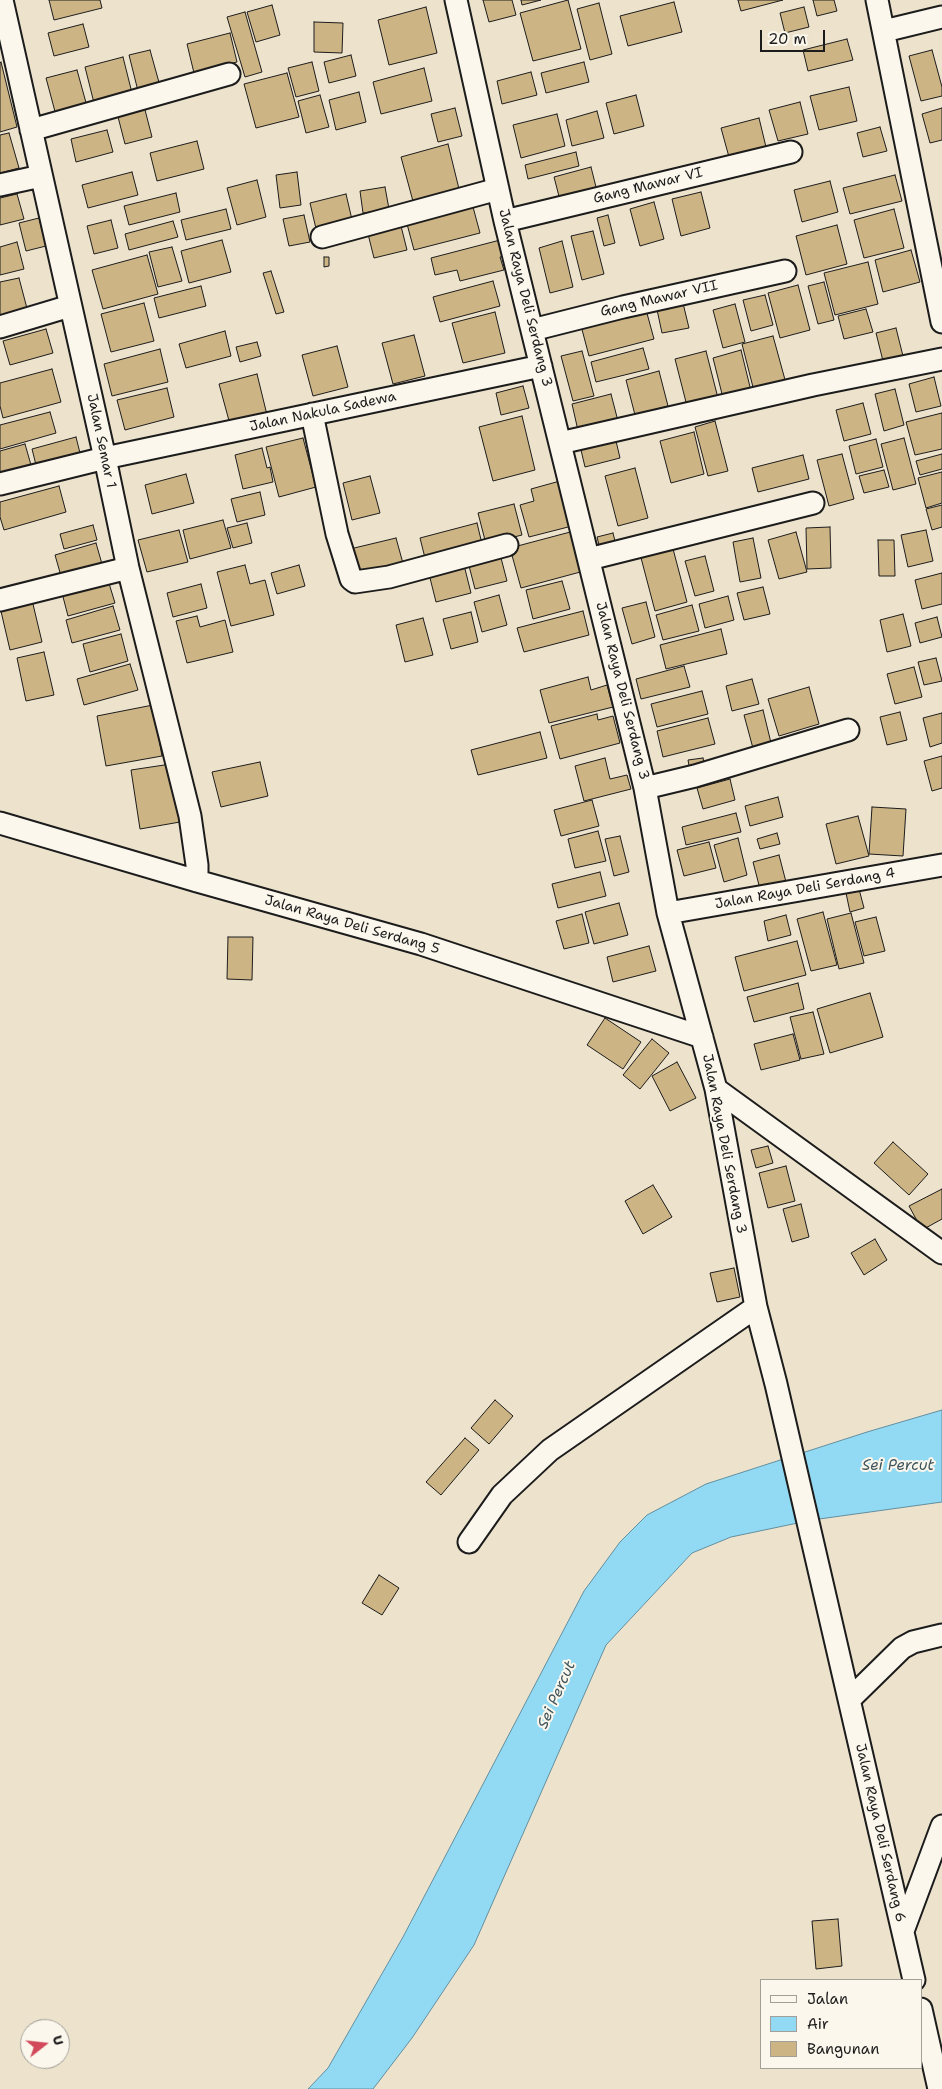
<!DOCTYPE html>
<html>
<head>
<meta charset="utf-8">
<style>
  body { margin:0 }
  #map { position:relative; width:942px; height:2089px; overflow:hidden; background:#ede3cd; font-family:"Shantell Sans",sans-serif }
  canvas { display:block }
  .legend { position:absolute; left:760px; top:1979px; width:162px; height:90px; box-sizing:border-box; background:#fbf7ec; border:1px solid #a29f99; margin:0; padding:6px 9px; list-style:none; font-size:15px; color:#1c1c1c }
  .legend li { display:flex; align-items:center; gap:10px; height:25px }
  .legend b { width:25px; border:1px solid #a29f99 }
  .north { position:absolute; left:20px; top:2019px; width:50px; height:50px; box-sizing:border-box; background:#fbf7ec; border:1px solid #a29f99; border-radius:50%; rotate:74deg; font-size:14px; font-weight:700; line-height:20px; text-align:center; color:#1c1c1c }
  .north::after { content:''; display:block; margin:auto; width:18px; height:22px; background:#d1495b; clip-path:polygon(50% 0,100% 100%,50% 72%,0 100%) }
  .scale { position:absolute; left:760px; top:30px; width:65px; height:22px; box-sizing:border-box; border:2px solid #1c1c1c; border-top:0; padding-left:6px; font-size:15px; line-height:18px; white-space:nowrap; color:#1c1c1c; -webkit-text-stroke:4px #fbf7ec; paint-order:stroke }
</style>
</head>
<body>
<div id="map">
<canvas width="942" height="2089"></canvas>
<ul class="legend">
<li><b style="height:6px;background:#fbf7ec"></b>Jalan</li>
<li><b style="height:14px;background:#92daf4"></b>Air</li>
<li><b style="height:14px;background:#cdb484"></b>Bangunan</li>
</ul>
<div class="north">U</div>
<div class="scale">20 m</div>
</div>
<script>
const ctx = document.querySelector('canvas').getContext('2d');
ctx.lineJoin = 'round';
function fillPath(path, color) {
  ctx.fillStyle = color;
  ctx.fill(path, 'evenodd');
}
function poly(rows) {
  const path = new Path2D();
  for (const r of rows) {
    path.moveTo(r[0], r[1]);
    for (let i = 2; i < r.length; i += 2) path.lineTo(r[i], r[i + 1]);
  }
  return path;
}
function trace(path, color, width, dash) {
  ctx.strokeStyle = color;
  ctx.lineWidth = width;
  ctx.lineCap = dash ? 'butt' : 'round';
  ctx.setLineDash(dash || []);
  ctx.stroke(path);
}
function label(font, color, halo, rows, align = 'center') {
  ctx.font = font + ' "Shantell Sans",sans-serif';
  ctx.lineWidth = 4;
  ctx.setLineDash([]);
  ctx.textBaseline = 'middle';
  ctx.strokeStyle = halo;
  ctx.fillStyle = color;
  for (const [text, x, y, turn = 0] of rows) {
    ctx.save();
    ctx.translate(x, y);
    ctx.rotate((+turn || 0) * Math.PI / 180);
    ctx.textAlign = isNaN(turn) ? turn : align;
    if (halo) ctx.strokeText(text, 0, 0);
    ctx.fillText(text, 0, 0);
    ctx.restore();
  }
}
const water = poly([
  [942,1410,942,1502,812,1520,731,1537,692,1553,606,1645,474,1945,412,2038,373,2089,308,2089,328,2068,403,1937,584,1591,620,1542,647,1515,706,1484,867,1432,942,1410]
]);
const building = poly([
  [49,0,100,0,102,8,54,20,49,0],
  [483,0,512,0,516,15,489,22,483,0],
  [521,0,541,0,522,5,521,0],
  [568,0,581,49,533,61,520,13,568,0],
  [738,0,783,0,741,11,738,0],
  [813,0,834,0,837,11,817,16,813,0],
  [674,2,682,32,628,46,620,16,674,2],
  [599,3,612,54,590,60,577,9,599,3],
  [272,5,280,35,256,42,247,12,272,5],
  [426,7,437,53,389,65,378,20,426,7],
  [804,7,809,27,785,33,780,13,804,7],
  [245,12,262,72,245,77,227,17,245,12],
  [314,22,343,23,342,53,314,52,314,22],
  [83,24,89,47,54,56,48,33,83,24],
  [230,33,237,62,194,73,187,44,230,33],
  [847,39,853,60,808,71,803,50,847,39],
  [150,50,160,86,138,91,129,55,150,50],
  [932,50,942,87,942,96,921,101,909,56,932,50],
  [351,55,356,76,329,83,324,62,351,55],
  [123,57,132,93,94,103,85,67,123,57],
  [1,62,17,127,0,132,0,63,1,62],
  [312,62,319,91,296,97,288,68,312,62],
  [584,62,589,82,546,93,541,73,584,62],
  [424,68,432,101,381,114,373,82,424,68],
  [77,70,88,110,57,119,46,78,77,70],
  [531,72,537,95,502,104,497,81,531,72],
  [287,73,299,117,256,128,244,84,287,73],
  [849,87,857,121,819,130,810,96,849,87],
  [359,92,366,122,336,130,329,100,359,92],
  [320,95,329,127,306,133,298,101,320,95],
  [636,95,644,126,614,134,606,103,636,95],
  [800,102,808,134,778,141,769,110,800,102],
  [144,106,152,137,125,144,117,113,144,106],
  [455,108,462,136,438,142,431,114,455,108],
  [942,108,942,140,930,143,922,114,942,108],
  [597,111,604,138,572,146,566,120,597,111],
  [557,114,565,146,521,158,513,125,557,114],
  [759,118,766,147,729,157,721,128,759,118],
  [880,127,887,151,863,157,857,133,880,127],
  [107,130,113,152,76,162,71,139,107,130],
  [9,133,19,168,0,173,0,135,9,133],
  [197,141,204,169,157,181,150,153,197,141],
  [448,144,460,193,414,205,401,157,448,144],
  [576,152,579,166,528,179,525,165,576,152],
  [591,167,598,195,561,204,554,177,591,167],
  [132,172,138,195,88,208,82,185,132,172],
  [297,172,301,205,280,208,276,175,297,172],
  [895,175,902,201,850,214,843,188,895,175],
  [257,180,266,217,237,225,227,188,257,180],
  [830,181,838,212,802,222,794,190,830,181],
  [385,187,389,209,363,213,360,191,385,187],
  [701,192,710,228,681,236,672,199,701,192],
  [176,193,180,212,129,225,124,206,176,193],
  [17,194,24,219,0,225,0,198,17,194],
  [346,194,353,224,317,233,310,203,346,194],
  [654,202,664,239,640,246,630,209,654,202],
  [473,207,480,233,414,250,407,224,473,207],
  [226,209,231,229,186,240,181,220,226,209],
  [894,209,904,248,864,258,854,220,894,209],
  [304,215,310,242,289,246,283,219,304,215],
  [608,215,615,243,604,246,597,218,608,215],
  [39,218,46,246,26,251,19,223,39,218],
  [111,220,118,248,94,254,87,226,111,220],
  [173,221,178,237,129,250,125,234,173,221],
  [837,225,847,264,806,275,796,236,837,225],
  [401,226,407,250,374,258,368,234,401,226],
  [593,231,604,274,582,280,571,236,593,231],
  [504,239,508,254,500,257,504,270,460,281,457,270,435,275,431,258,504,239],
  [222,240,231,272,189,283,181,251,222,240],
  [562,241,573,287,550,293,539,248,562,241],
  [17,242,24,269,0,275,0,247,17,242],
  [172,247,182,281,158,287,149,252,172,247],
  [911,250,920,282,883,292,875,260,911,250],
  [147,255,158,294,103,309,92,270,147,255],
  [324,257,329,257,329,266,324,267,324,257],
  [868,262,878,304,835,315,824,273,868,262],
  [271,271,284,312,276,314,263,273,271,271],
  [19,278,29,316,0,323,0,282,19,278],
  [493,281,500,306,440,322,433,297,493,281],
  [824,282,834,320,818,324,808,286,824,282],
  [798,285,810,330,780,338,768,293,798,285],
  [201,286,206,306,159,318,154,298,201,286],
  [765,295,773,325,751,331,743,300,765,295],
  [682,299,689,328,662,333,656,305,682,299],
  [144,303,154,341,111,352,101,314,144,303],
  [735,304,745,342,723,348,713,310,735,304],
  [645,306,654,339,589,356,580,322,645,306],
  [866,309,873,332,844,339,838,316,866,309],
  [495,312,505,353,463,363,452,323,495,312],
  [896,328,904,360,884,365,876,333,896,328],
  [46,329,53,353,10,365,3,341,46,329],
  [225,331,231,356,186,368,179,344,225,331],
  [414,335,425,376,393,384,382,343,414,335],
  [773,336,787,387,755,395,742,344,773,336],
  [257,342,261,356,240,362,236,347,257,342],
  [337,346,348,387,313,396,302,355,337,346],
  [643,348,649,369,596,382,591,362,643,348],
  [160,349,168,382,112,396,104,364,160,349],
  [741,350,751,391,723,398,713,358,741,350],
  [582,351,594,396,573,401,561,356,582,351],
  [706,351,719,402,688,410,675,359,706,351],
  [52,369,61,402,3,418,0,406,0,383,52,369],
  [659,371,668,406,635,415,626,380,659,371],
  [257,374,268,419,231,428,219,384,257,374],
  [934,377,941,406,916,412,909,384,934,377],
  [523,386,529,408,501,415,496,393,523,386],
  [167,388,174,417,125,430,117,400,167,388],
  [895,389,904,425,884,431,875,394,895,389],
  [611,394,619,425,579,435,572,404,611,394],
  [863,403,871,434,844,441,836,410,863,403],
  [50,412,56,433,0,449,0,425,50,412],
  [942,413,942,449,915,455,906,422,942,413],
  [522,416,535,470,493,481,479,427,522,416],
  [715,421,728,471,708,476,695,427,715,421],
  [694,432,704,474,671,483,660,441,694,432],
  [76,437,82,461,38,473,32,449,76,437],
  [303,438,316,487,279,497,266,447,303,438],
  [904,438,916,484,893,490,881,444,904,438],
  [876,439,883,467,856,474,849,446,876,439],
  [616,441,620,458,585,467,581,450,616,441],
  [25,444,31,465,0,474,0,451,25,444],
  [262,448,267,468,270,467,273,482,243,489,235,455,262,448],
  [842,454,854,499,829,506,817,460,842,454],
  [942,454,942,469,920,475,916,461,942,454],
  [803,455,809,479,758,492,752,468,803,455],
  [635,468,648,518,618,526,605,476,635,468],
  [884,470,889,487,864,493,859,476,884,470],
  [942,472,942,503,926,508,918,478,942,472],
  [186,474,194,503,152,514,145,485,186,474],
  [370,476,380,513,352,520,343,483,370,476],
  [560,481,572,526,529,537,520,505,534,501,531,489,560,481],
  [59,486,66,512,4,530,0,517,0,502,59,486],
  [260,492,265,515,237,522,231,499,260,492],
  [514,504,522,535,486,544,478,513,514,504],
  [942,505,942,527,932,530,926,509,942,505],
  [223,520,231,548,190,559,183,530,223,520],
  [247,523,252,543,233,548,227,528,247,523],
  [477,523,483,548,426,562,420,538,477,523],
  [93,525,97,540,64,549,60,534,93,525],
  [830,527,831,568,807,569,806,528,830,527],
  [179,530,188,562,147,572,138,540,179,530],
  [926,530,933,561,908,567,901,535,926,530],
  [574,531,584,571,521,588,510,548,574,531],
  [796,532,807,572,779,579,768,540,796,532],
  [613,533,617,549,601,553,597,537,613,533],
  [396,538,404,567,358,579,350,549,396,538],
  [753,538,761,578,740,582,733,542,753,538],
  [878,540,894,540,895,576,879,576,878,540],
  [96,543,104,571,63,583,55,555,96,543],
  [672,545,687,602,655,611,640,554,672,545],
  [500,554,507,581,475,589,468,562,500,554],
  [705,556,714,591,695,596,685,561,705,556],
  [245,565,250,584,265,580,274,615,231,626,217,572,245,565],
  [299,565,305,586,277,594,271,573,299,565],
  [464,565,471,593,436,602,429,574,464,565],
  [942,573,942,604,922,609,915,580,942,573],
  [108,580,115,603,68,616,62,593,108,580],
  [562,581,570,609,533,619,526,590,562,581],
  [201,584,207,608,173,617,167,593,201,584],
  [763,587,770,614,744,620,737,593,763,587],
  [499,595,507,625,482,632,474,602,499,595],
  [728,596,734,620,705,628,699,604,728,596],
  [32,600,42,642,10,650,0,607,32,600],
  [646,602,655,637,632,644,622,608,646,602],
  [692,605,699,631,663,640,656,615,692,605],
  [113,606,120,630,72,643,66,620,113,606],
  [583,611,589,635,524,652,517,628,583,611],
  [471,612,478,642,451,649,443,619,471,612],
  [903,614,911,646,887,652,880,620,903,614],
  [197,616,200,627,225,620,233,652,187,663,176,621,197,616],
  [937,617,942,637,920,643,915,623,937,617],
  [423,618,433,655,405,662,396,625,423,618],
  [721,629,727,654,666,669,660,645,721,629],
  [121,634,128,661,90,672,83,644,121,634],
  [44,652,54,695,26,701,17,658,44,652],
  [936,658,942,681,924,685,918,662,936,658],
  [130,664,138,690,84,705,77,679,130,664],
  [684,666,690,687,641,699,636,679,684,666],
  [914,667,922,697,895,704,887,674,914,667],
  [588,677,591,690,607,685,613,707,549,723,540,690,588,677],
  [752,679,759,704,732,711,726,686,752,679],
  [809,687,819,724,779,736,768,699,809,687],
  [702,691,708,714,657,727,651,704,702,691],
  [153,705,162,756,106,766,97,716,153,705],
  [763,710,772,747,754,752,744,715,763,710],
  [900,712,907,740,887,745,880,717,900,712],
  [942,713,942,743,930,747,923,718,942,713],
  [597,714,598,720,613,716,620,743,560,759,551,726,597,714],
  [708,718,715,744,663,757,657,731,708,718],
  [540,732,547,758,478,775,471,750,540,732],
  [942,756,942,788,932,791,924,761,942,756],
  [605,758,610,779,627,775,631,789,584,801,575,766,605,758],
  [703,758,705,768,690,771,688,760,703,758],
  [260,762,268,796,221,807,212,772,260,762],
  [171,764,180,822,140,829,131,770,171,764],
  [730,779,735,800,703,809,697,788,730,779],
  [778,797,783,817,750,826,745,806,778,797],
  [592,800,599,826,561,836,554,810,592,800],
  [872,807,906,809,903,856,869,854,872,807],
  [736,813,741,832,686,845,682,827,736,813],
  [858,816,869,856,836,864,826,824,858,816],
  [598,831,606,861,575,868,568,839,598,831],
  [777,833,780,844,760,849,757,839,777,833],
  [620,836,629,872,614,876,605,839,620,836],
  [738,838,747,875,724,882,714,845,738,838],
  [709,842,716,868,684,876,677,850,709,842],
  [779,855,786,882,760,889,753,862,779,855],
  [600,872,606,896,558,908,552,884,600,872],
  [859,889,864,908,850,912,846,893,859,889],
  [619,903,628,935,594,944,585,912,619,903],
  [823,912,837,965,811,971,797,919,823,912],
  [851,913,864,963,839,969,827,919,851,913],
  [582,914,589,943,564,949,556,921,582,914],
  [786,915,791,935,768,941,764,921,786,915],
  [876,917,885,951,864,956,855,922,876,917],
  [228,937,253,937,252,980,227,979,228,937],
  [797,941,806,975,744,991,735,957,797,941],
  [649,946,656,971,613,982,607,957,649,946],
  [798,983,804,1009,754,1022,747,997,798,983],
  [870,993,883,1037,830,1053,817,1009,870,993],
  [813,1012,824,1054,801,1059,790,1017,813,1012],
  [605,1018,641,1042,623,1069,587,1045,605,1018],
  [793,1034,800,1060,761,1070,754,1044,793,1034],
  [652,1039,669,1053,640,1089,623,1075,652,1039],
  [677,1062,696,1098,670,1111,652,1076,677,1062],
  [893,1142,928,1174,909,1195,874,1163,893,1142],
  [768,1146,773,1163,756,1168,751,1150,768,1146],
  [786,1166,795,1201,768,1208,759,1173,786,1166],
  [653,1185,672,1217,643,1234,625,1201,653,1185],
  [942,1189,942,1219,922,1230,909,1206,942,1189],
  [801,1204,809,1237,792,1242,783,1209,801,1204],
  [875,1239,887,1260,864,1275,851,1253,875,1239],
  [734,1268,740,1297,717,1302,710,1273,734,1268],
  [495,1400,513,1416,489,1444,471,1428,495,1400],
  [465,1438,479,1450,441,1495,426,1482,465,1438],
  [379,1575,399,1588,382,1615,362,1603,379,1575],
  [838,1919,842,1966,816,1969,812,1921,838,1919]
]);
const minor = poly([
  [2,0,105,458,128,568,190,816,197,865,197,881],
  [456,0,505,221,645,788,668,913,716,1089,756,1307,776,1384,914,1980],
  [877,0,942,322],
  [884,31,942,17],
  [31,130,229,74],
  [0,185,41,176],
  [505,221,791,152],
  [322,237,498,189],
  [0,327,70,306],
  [532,330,623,307,785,271],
  [312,414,337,534,351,579,355,582,389,577,507,545],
  [560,443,813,385,942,359],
  [0,484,105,458,541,366],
  [589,559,813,503],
  [0,600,128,568],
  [645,788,695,776,848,730],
  [0,823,197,881,421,944,702,1037],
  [668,913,942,865],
  [716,1089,942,1253],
  [469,1542,502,1495,550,1450,756,1307],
  [850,1699,902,1648,913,1642,942,1635],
  [903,1931,942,1826],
  [921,2009,939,2089]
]);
const streetNames = [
  ["Gang Mawar VI",648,186,-14],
  ["Jalan Raya Deli Serdang 3",525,298,76],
  ["Gang Mawar VII",659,299,-13],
  ["Jalan Nakula Sadewa",323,412,-12],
  ["Jalan Semar 1",101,441,78],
  ["Jalan Raya Deli Serdang 3",622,691,76],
  ["Jalan Raya Deli Serdang 4",805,889,-10],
  ["Jalan Raya Deli Serdang 5",352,925,16],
  ["Jalan Raya Deli Serdang 3",724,1144,79],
  ["Jalan Raya Deli Serdang 6",880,1833,77]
];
const waterNames = [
  ["Sei Percut",898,1466],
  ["Sei Percut",557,1695,-66]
];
fillPath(water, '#92daf4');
trace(water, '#638e9e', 1);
fillPath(building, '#cdb484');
trace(building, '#1c1c1c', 1);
trace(minor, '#1c1c1c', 25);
trace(minor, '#fbf7ec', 21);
label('14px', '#1c1c1c', '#fbf7ec', streetNames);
label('italic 15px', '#3f555d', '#fbf7ec', waterNames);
</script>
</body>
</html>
